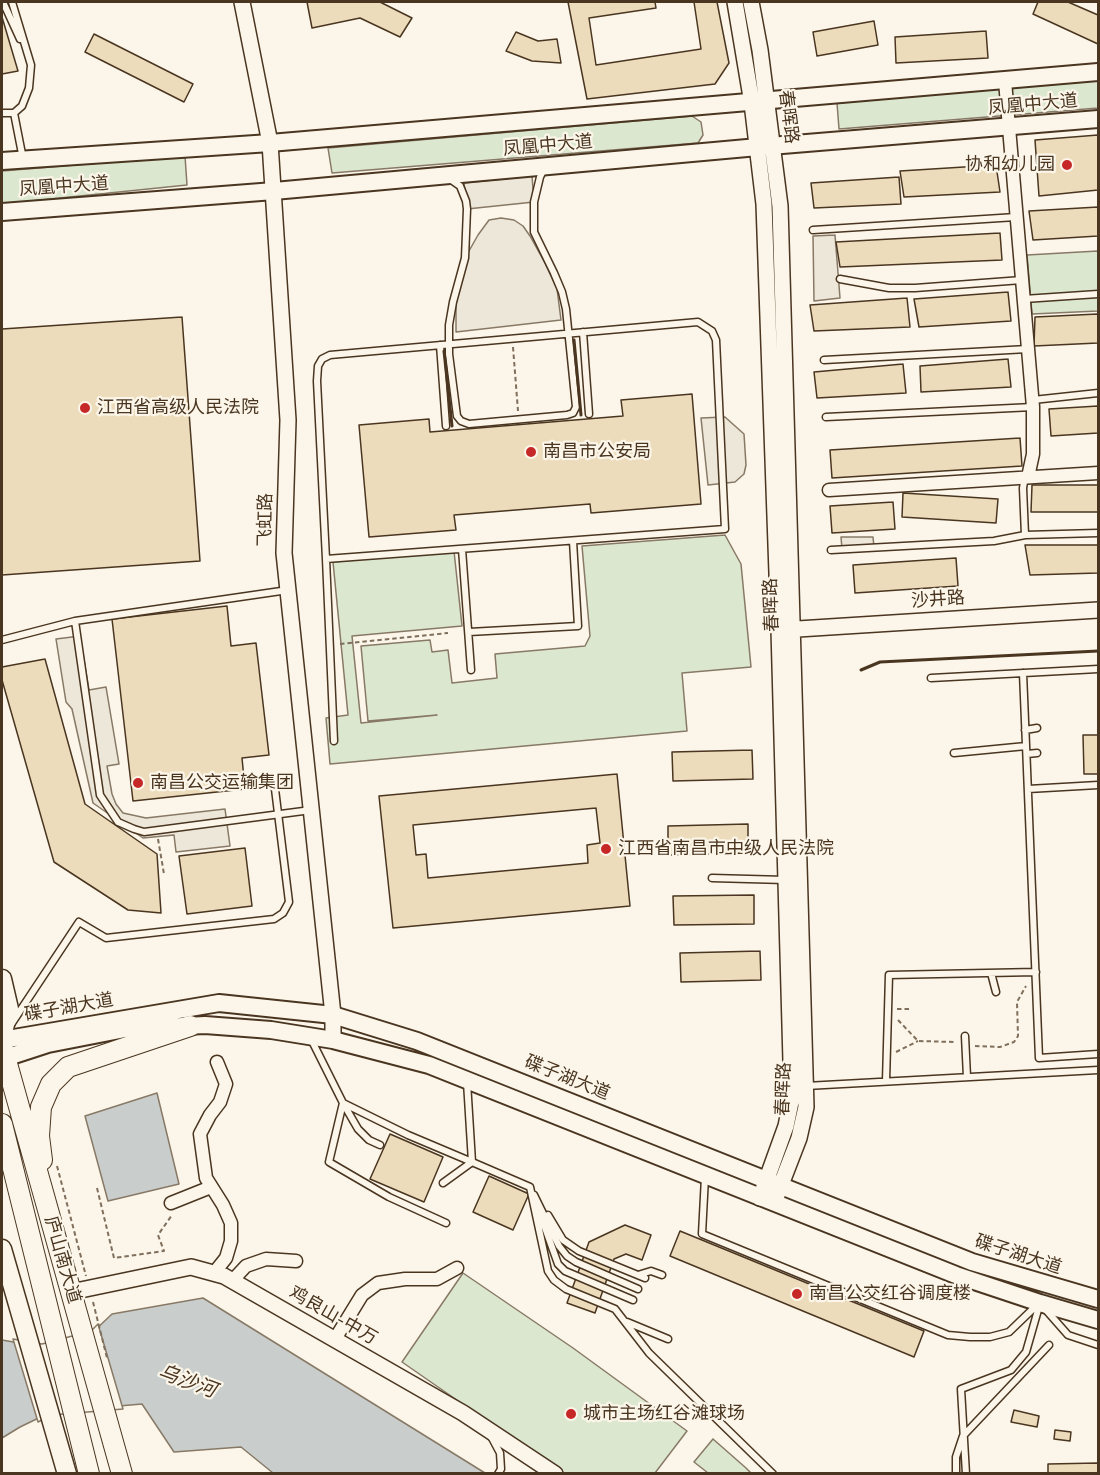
<!DOCTYPE html>
<html>
<head>
<meta charset="utf-8">
<style>
  body { margin:0 }
  #map { position:relative; width:1100px; height:1475px; overflow:hidden; background:#fbf6e9; font-family:"Space Grotesk",sans-serif }
  canvas { display:block }
  .frame { position:absolute; inset:0; border:3px solid #4a3520; pointer-events:none }
</style>
</head>
<body>
<div id="map">
<canvas width="1100" height="1475"></canvas>
<div class="frame"></div>
</div>
<script>
const ctx = document.querySelector('canvas').getContext('2d');
ctx.lineJoin = 'round';
function fillPath(path, color) {
  ctx.fillStyle = color;
  ctx.fill(path, 'evenodd');
}
function poly(rows) {
  const path = new Path2D();
  for (const r of rows) {
    path.moveTo(r[0], r[1]);
    for (let i = 2; i < r.length; i += 2) path.lineTo(r[i], r[i + 1]);
  }
  return path;
}
function trace(path, color, width, dash) {
  ctx.strokeStyle = color;
  ctx.lineWidth = width;
  ctx.lineCap = dash ? 'butt' : 'round';
  ctx.setLineDash(dash || []);
  ctx.stroke(path);
}
function label(font, color, halo, rows, align = 'center') {
  ctx.font = font + ' "Space Grotesk","Noto Sans SC",sans-serif';
  ctx.lineWidth = 4.5;
  ctx.setLineDash([]);
  ctx.textBaseline = 'middle';
  ctx.strokeStyle = halo;
  ctx.fillStyle = color;
  for (const [text, x, y, turn = 0] of rows) {
    ctx.save();
    ctx.translate(x, y);
    ctx.rotate((+turn || 0) * Math.PI / 180);
    ctx.textAlign = isNaN(turn) ? turn : align;
    if (halo) ctx.strokeText(text, 0, 0);
    ctx.fillText(text, 0, 0);
    ctx.restore();
  }
}
const green = poly([
  [1098,80,1098,108,839,129,837,103,1098,80],
  [692,116,701,122,703,135,698,143,332,173,328,148,692,116],
  [185,156,187,185,2,204,2,171,185,156],
  [1098,251,1098,311,1032,314,1027,255,1098,251],
  [725,535,741,564,751,667,682,673,687,731,330,764,326,718,348,715,333,562,454,551,462,626,352,636,361,723,437,715,368,721,361,646,430,640,432,652,448,650,452,683,497,678,495,654,585,646,590,636,582,546,725,535],
  [463,1273,573,1348,687,1431,655,1473,562,1473,402,1362,463,1273],
  [713,1439,746,1468,751,1473,708,1473,694,1462,713,1439]
]);
const parking = poly([
  [532,176,534,202,467,209,464,183,532,176],
  [501,218,514,220,523,226,530,236,545,263,557,289,561,320,456,332,456,304,465,258,478,235,489,220,501,218],
  [835,235,840,298,814,301,813,236,835,235],
  [725,417,744,434,746,465,744,474,735,482,708,485,701,418,725,417],
  [841,537,873,537,874,547,842,549,841,537],
  [80,636,89,690,106,687,119,764,107,766,112,794,116,804,123,813,146,818,225,809,230,846,176,852,174,835,143,838,93,803,72,709,66,702,56,639,80,636]
]);
const water = poly([
  [157,1093,179,1184,108,1201,85,1116,157,1093],
  [203,1298,485,1473,273,1473,241,1447,174,1452,142,1404,51,1412,20,1427,2,1438,2,1340,42,1347,92,1333,112,1314,203,1298]
]);
const pier = poly([
  [98,1324,123,1409,52,1415,38,1422,13,1339,42,1344,91,1331,98,1324]
]);
const building = poly([
  [307,2,380,2,412,18,400,37,360,18,312,28,307,2],
  [568,2,717,2,729,63,715,84,587,99,568,2],
  [655,2,694,2,701,49,596,65,589,18,656,8,655,2],
  [1038,2,1068,2,1098,15,1098,44,1033,14,1038,2],
  [2,17,18,71,2,74,2,17],
  [874,21,878,45,817,56,813,32,874,21],
  [986,31,988,58,896,63,895,37,986,31],
  [516,32,538,41,557,39,561,63,532,61,506,51,516,32],
  [94,34,193,84,184,102,85,52,94,34],
  [1098,135,1098,190,1039,196,1035,140,1098,135],
  [996,165,1000,192,904,197,900,171,996,165],
  [899,177,901,204,814,208,811,183,899,177],
  [1098,207,1098,236,1033,240,1029,211,1098,207],
  [1000,233,1002,260,840,267,836,242,1000,233],
  [1008,292,1011,321,919,327,914,299,1008,292],
  [907,298,910,327,814,331,810,305,907,298],
  [1098,314,1098,343,1034,346,1035,317,1098,314],
  [182,317,200,561,2,575,2,329,182,317],
  [1008,359,1011,387,921,392,920,366,1008,359],
  [903,364,906,393,817,398,814,372,903,364],
  [692,394,701,504,591,513,590,504,454,515,456,530,369,537,359,425,429,419,430,432,623,416,621,400,692,394],
  [1098,406,1098,433,1051,436,1049,409,1098,406],
  [1020,438,1022,466,832,478,830,450,1020,438],
  [1032,485,1098,485,1098,512,1031,512,1032,485],
  [903,493,998,499,996,523,902,517,903,493],
  [893,502,895,529,832,533,830,506,893,502],
  [1025,545,1098,545,1098,573,1030,575,1025,545],
  [956,558,958,586,855,593,853,565,956,558],
  [227,606,231,646,256,643,269,755,242,758,245,789,133,801,112,619,227,606],
  [45,659,85,804,157,854,161,913,128,910,54,862,2,680,2,667,45,659],
  [1083,735,1098,735,1098,774,1084,774,1083,735],
  [752,750,753,779,673,781,672,752,752,750],
  [617,774,630,906,393,928,379,796,617,774],
  [596,808,600,843,587,845,588,863,428,878,426,854,416,855,413,825,596,808],
  [748,824,748,853,668,855,668,826,748,824],
  [245,848,252,906,187,914,179,856,245,848],
  [754,895,754,924,674,925,673,896,754,895],
  [760,951,761,980,681,982,680,953,760,951],
  [390,1134,443,1157,424,1202,370,1179,390,1134],
  [489,1176,529,1194,513,1230,473,1212,489,1176],
  [625,1225,651,1235,642,1260,626,1254,614,1259,595,1313,567,1303,589,1242,625,1225],
  [680,1231,924,1331,914,1357,670,1256,680,1231],
  [1014,1410,1039,1416,1037,1427,1011,1422,1014,1410],
  [1055,1430,1071,1432,1070,1441,1054,1439,1055,1430],
  [1098,1463,1098,1474,1048,1474,1048,1464,1098,1463]
]);
const path = poly([
  [513,347,518,411],
  [340,644,448,633],
  [158,839,164,874],
  [897,1009,910,1009],
  [898,1020,918,1041,955,1042],
  [975,1046,1000,1047,1014,1042,1018,1036,1017,1002,1026,986],
  [896,1052,918,1041],
  [57,1166,86,1276],
  [97,1188,114,1258,164,1251,158,1235,172,1215],
  [93,1302,107,1358]
]);
const service = poly([
  [3,2,20,39],
  [2,113,14,113,22,106,29,88,31,65,12,2],
  [14,113,23,159],
  [450,179,460,186,466,201,467,209,465,258,453,302,449,325,449,354,457,416,461,421,469,424,567,415,573,413,576,407,566,309,562,292,554,273,534,232,534,202,540,177,544,169],
  [813,230,1016,217],
  [840,279,889,288,915,288,1022,280],
  [1024,299,1098,294],
  [583,332,589,414],
  [440,345,446,426],
  [824,360,1028,349],
  [1033,400,1098,393],
  [826,417,1033,407],
  [1025,535,1023,488,1024,482,1028,478],
  [462,549,471,670],
  [831,550,994,541,1025,535,1098,533],
  [326,559,725,529,716,340,712,331,698,322,330,355,322,359,318,366,317,381,326,559,334,741],
  [75,621,100,795,118,822,134,829,144,832,311,810],
  [469,632,578,626,573,541],
  [2,640,75,621,288,590],
  [1023,673,1039,1058,1098,1054],
  [931,678,1098,669],
  [1025,730,1037,728],
  [954,753,1026,746],
  [1027,754,1037,753],
  [1028,789,1098,785],
  [712,878,785,880],
  [991,973,996,992],
  [12,1023,79,922,106,938,274,919,283,913,289,902,275,789],
  [965,1036,967,1077],
  [311,1039,343,1103,408,1135,472,1162,443,1183],
  [886,1081,889,975,1036,972],
  [467,1082,472,1162,530,1187,548,1271,554,1280,566,1289,615,1309,649,1353,773,1474],
  [806,1086,1098,1070],
  [343,1103,329,1162,389,1197,446,1223],
  [343,1103,358,1129,369,1140,380,1145],
  [705,1177,702,1234,948,1335,970,1337,990,1337,1009,1332,1037,1305],
  [534,1195,559,1246,567,1256,576,1262,638,1289],
  [538,1208,558,1264,565,1271,633,1300],
  [548,1215,563,1240,579,1251,645,1278],
  [638,1275,651,1271,662,1275],
  [1046,1310,1068,1335,1098,1345],
  [627,1322,668,1339],
  [492,1438,500,1453,501,1469,498,1474],
  [956,1474,956,1457,963,1436,1049,1345],
  [966,1474,961,1389,1011,1370,1026,1352,1040,1303]
]);
const minor = poly([
  [1005,81,1033,407,1033,454,1028,477],
  [829,490,1098,473],
  [171,1203,211,1187],
  [214,1273,226,1258,231,1241,231,1223,223,1205,206,1178,200,1134,210,1115,220,1102,226,1084,217,1062],
  [232,1281,246,1266,266,1259,296,1261],
  [335,1339,362,1295,378,1283,405,1279,437,1279,457,1268]
]);
const tertiary = poly([
  [242,2,270,143,288,420,284,553,333,1015,333,1040],
  [735,2,752,103,764,204,779,630,792,1097,786,1126,760,1198],
  [751,2,760,50,780,206,806,1107,799,1138,777,1195],
  [782,630,1098,610],
  [71,1292,191,1267,224,1276,463,1413,555,1474]
]);
const secondary = poly([
  [2,161,270,143,1098,72],
  [2,212,274,191,758,147,1098,119],
  [2,1040,219,1003,333,1015,417,1041,972,1262,1098,1299],
  [2,1059,48,1044,125,1029,205,1025,271,1030,333,1040,429,1065,956,1275,1040,1303,1098,1320]
]);
const primary = poly([
  [2,979,9,1009,2,1036],
  [2,1249,67,1474]
]);
const trunk = poly([
  [2,1046,122,1474],
  [2,1124,89,1474],
  [42,1160,39,1136,41,1107,51,1084,68,1067,190,1026]
]);
const wall = poly([
  [574,340,581,415],
  [444,351,452,426],
  [861,670,880,662,1098,651]
]);
const markers = [
  [1067,165,6,"#c62828"],
  [85,408,6,"#c62828"],
  [531,452,6,"#c62828"],
  [138,783,6,"#c62828"],
  [606,849,6,"#c62828"],
  [797,1294,6,"#c62828"],
  [571,1414,6,"#c62828"]
];
const streetNames = [
  ["凤凰中大道",1033,105,-5],
  ["春晖路",788,117,83],
  ["凤凰中大道",548,146,-5],
  ["凤凰中大道",64,187,-4],
  ["飞虹路",266,520,-89],
  ["沙井路",938,600,-4],
  ["春晖路",772,605,-92],
  ["碟子湖大道",69,1008,-10],
  ["碟子湖大道",567,1078,22],
  ["春晖路",784,1089,-88],
  ["碟子湖大道",1018,1255,18],
  ["庐山南大道",62,1260,74],
  ["鸡良山-中万",333,1316,30]
];
const poiNames = [
  ["协和幼儿园",1055,165,"right"],
  ["江西省高级人民法院",97,408],
  ["南昌市公安局",543,452],
  ["南昌公交运输集团",150,783],
  ["江西省南昌市中级人民法院",618,849],
  ["南昌公交红谷调度楼",809,1294],
  ["城市主场红谷滩球场",583,1414]
];
const waterNames = [
  ["乌沙河",187,1382,20]
];
fillPath(green, '#dce7d0');
trace(green, '#887966', 1.5);
fillPath(parking, '#ede7d9');
trace(parking, '#887966', 1.5);
fillPath(water, '#c9cecd');
trace(water, '#887966', 1.5);
fillPath(pier, '#fbf6e9');
trace(pier, '#887966', 1.5);
fillPath(building, '#ecdcbc');
trace(building, '#4a3520', 1.5);
trace(service, '#4a3520', 9);
trace(minor, '#4a3520', 15);
trace(tertiary, '#4a3520', 18);
trace(secondary, '#4a3520', 20);
trace(primary, '#4a3520', 21);
trace(trunk, '#4a3520', 22);
trace(path, '#7f6f5c', 2, [4.5, 3]);
trace(service, '#fbf6e9', 6);
trace(minor, '#fbf6e9', 12);
trace(tertiary, '#fbf6e9', 15);
trace(secondary, '#fbf6e9', 16);
trace(primary, '#fbf6e9', 18);
trace(trunk, '#fbf6e9', 20);
trace(wall, '#4a3520', 3);
for (const [x, y, r, color] of markers) {
  const dot = new Path2D();
  dot.arc(x, y, r, 0, 2 * Math.PI);
  ctx.fillStyle = color;
  ctx.fill(dot);
  trace(dot, '#fbf6e9', 2);
}
label('18px', '#4a3520', '#fbf6e9', streetNames);
label('18px', '#4a3520', '#fbf6e9', poiNames, 'left');
label('italic 20px', '#4a3520', '#fbf6e9', waterNames);
</script>
</body>
</html>
